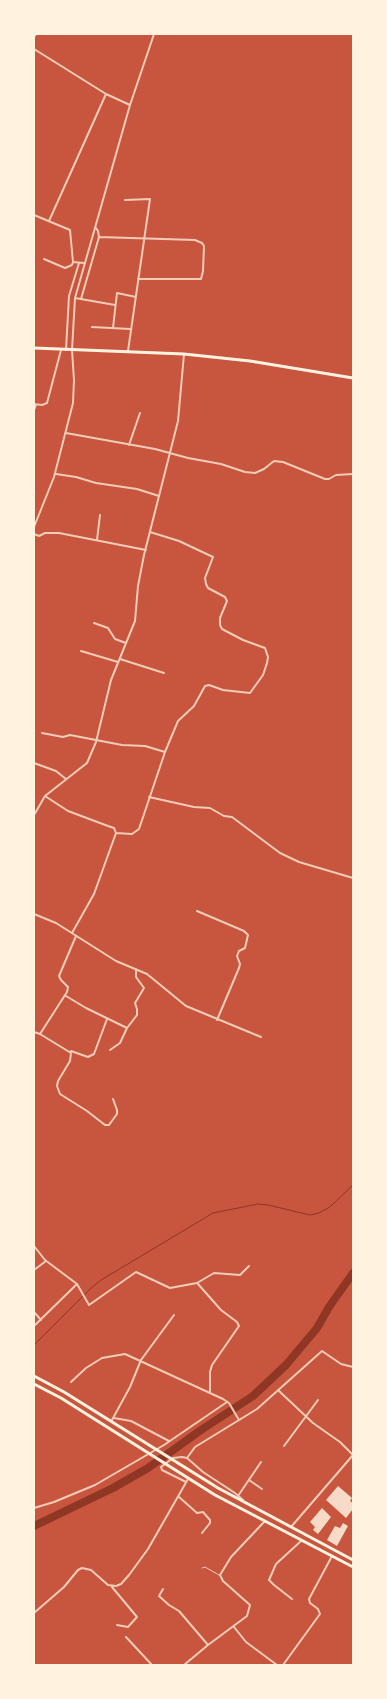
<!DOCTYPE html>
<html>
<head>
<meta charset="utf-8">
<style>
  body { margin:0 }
  #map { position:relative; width:387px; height:1699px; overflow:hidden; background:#c8553d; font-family:"Sofia Sans Condensed",sans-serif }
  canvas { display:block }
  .frame { position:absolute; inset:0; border:35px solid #fff3e0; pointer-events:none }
</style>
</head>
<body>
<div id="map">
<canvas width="387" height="1699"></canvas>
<div class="frame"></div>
</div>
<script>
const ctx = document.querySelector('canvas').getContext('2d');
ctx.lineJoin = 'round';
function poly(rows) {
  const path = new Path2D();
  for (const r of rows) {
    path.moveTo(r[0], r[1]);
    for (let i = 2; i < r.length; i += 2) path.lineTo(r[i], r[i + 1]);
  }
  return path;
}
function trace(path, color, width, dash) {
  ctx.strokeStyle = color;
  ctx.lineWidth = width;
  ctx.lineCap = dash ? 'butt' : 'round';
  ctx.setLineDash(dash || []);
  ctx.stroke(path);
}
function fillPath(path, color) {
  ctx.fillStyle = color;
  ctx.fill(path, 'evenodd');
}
const stream = poly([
  [34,1345,90,1289,101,1280,213,1213,258,1204,268,1205,310,1215,319,1213,330,1207,353,1185]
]);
const river = poly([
  [34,1526,113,1488,148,1468,201,1430,253,1396,286,1365,317,1328,329,1307,353,1273]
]);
const building = poly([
  [338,1486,352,1498,350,1501,353,1503,353,1509,346,1518,326,1500],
  [322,1508,331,1517,318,1534,313,1530,315,1527,310,1522],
  [343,1523,348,1526,337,1546,327,1540,335,1526,340,1528]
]);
const service = poly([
  [202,1568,205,1567,219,1575]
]);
const minor = poly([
  [34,37,36,34],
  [34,49,106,94,130,105],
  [125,200,150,199,128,351],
  [34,215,70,230,73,262,84,263],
  [49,221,106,94],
  [99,237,195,240,202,243,204,246,203,271,201,279,138,279],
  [44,259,65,268,72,265,73,262],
  [75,298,115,305],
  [81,299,99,237,98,231,96,228],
  [92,327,130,329],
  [113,328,117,293,136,297],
  [66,350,69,296,79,263],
  [34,404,42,405,47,403,61,350],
  [34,410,36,405],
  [66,433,155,449,188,458,221,464,245,472,255,473,264,469,274,461,283,462,325,479,329,479,336,475,353,474],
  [129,445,140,413],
  [56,474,76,477,96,483,137,489,159,496],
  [34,527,54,477,73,403,74,380,72,350,75,298,130,105,154,34],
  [34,534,39,536,45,533,59,533,146,550],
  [97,540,100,515],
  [94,623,108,628,115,639,126,643],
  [81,651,118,662],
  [120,659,164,673],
  [42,733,63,737,70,735,122,745,145,746,165,752],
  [34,763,56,771,66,779],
  [45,796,68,811,108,826,114,828,116,833],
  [149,797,194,807,210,808,224,816,232,817,280,853,299,862,353,878],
  [34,815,45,796,87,763,96,742,111,680,135,621,138,586,144,555,178,421,184,354],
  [197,911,244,931,248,935,245,948,239,951,237,956,240,964,239,968,217,1020],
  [34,914,56,923,116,961,147,974,186,1006,261,1037],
  [72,933,94,894,116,833,132,834,139,829,165,752,178,721,194,706,205,686,209,685,223,690,250,693,263,675,267,663,268,657,265,648,243,640,222,629,220,625,220,618,227,601,225,597,208,588,206,584,205,578,213,557,179,541,150,532],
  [76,936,59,976,61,980,68,987,67,992,40,1034,71,1053,70,1061,58,1081,57,1086,60,1094,87,1111,105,1125,109,1125,117,1114,117,1110,113,1099],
  [66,996,86,1008,127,1028],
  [34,1032,40,1034],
  [110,1050,120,1043,127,1028,137,1015,137,1009,135,1003,144,988,136,977,136,969],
  [71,1051,88,1057,94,1054,107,1019],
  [34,1246,45,1260,77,1284,89,1305,136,1272,170,1288,197,1283,214,1273,240,1275,249,1266],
  [34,1270,46,1261],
  [198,1284,221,1310,237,1322,239,1326,212,1365,210,1372,210,1392],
  [34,1312,41,1320],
  [34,1326,77,1284],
  [71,1382,86,1368,102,1358,125,1354,223,1399,229,1403,239,1420],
  [279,1391,313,1423,340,1442,353,1455],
  [114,1418,131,1421,169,1441],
  [112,1420,130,1387,141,1360,174,1315],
  [284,1446,318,1400],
  [187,1458,195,1447,257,1409,322,1351,341,1364,353,1367],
  [249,1480,262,1489],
  [186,1482,162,1470,161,1467,173,1458,182,1457,187,1458,203,1472,235,1493,243,1500],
  [238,1496,261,1462],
  [179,1497,197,1513,203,1512,210,1520,210,1523,202,1533],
  [34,1508,54,1502,95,1485,164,1445,227,1402],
  [291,1527,353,1455],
  [112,1587,137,1617,128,1627,117,1625],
  [163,1589,159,1596,169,1605,179,1611,208,1645],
  [292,1599,274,1585,269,1580,276,1564,301,1541],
  [34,1613,64,1587,78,1570,82,1568,91,1570,108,1585,116,1586,121,1584,129,1575,148,1549,188,1479],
  [234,1627,246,1642,277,1665],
  [126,1637,152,1665],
  [184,1665,208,1645,247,1616,250,1605,223,1581,220,1575,231,1557,264,1522],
  [283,1665,320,1614,318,1609,310,1603,309,1599,332,1556]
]);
const secondary = poly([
  [34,348,184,354,250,361,353,378]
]);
const primary = poly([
  [34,1376,64,1392,218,1488,353,1560],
  [34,1384,61,1398,215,1495,353,1567]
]);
trace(stream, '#8f3625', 1);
trace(river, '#8f3625', 8);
fillPath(building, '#f7dbc8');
trace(service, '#f1ccb7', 1);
trace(minor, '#f1ccb7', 2);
trace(secondary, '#fff3e0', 3);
trace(primary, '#fff3e0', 3);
</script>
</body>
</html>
